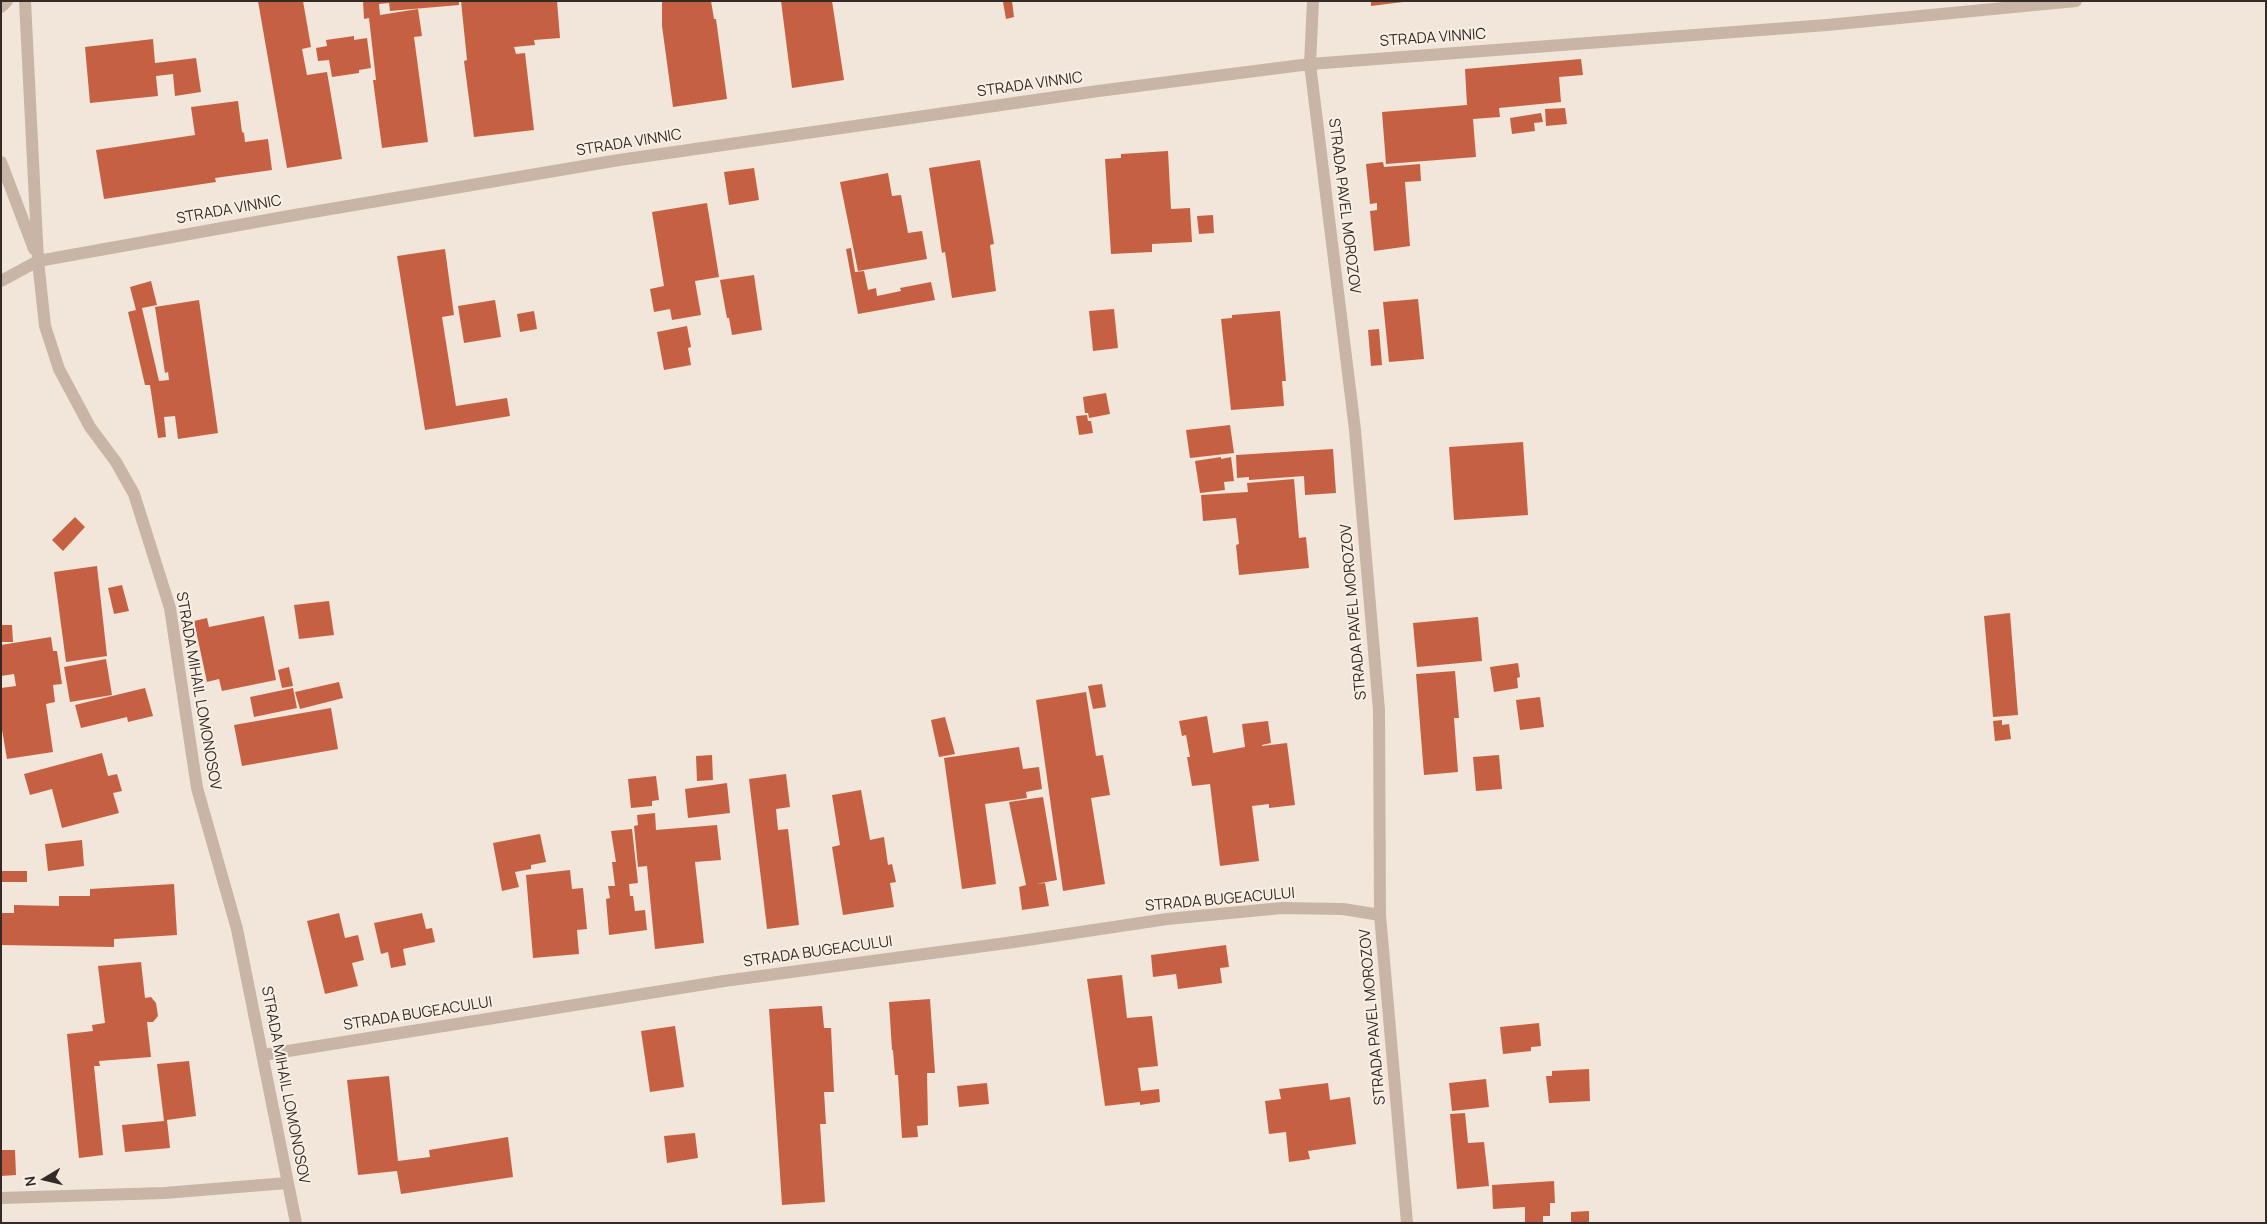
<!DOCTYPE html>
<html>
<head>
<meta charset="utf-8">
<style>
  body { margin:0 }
  #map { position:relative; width:2267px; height:1224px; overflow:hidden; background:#f1e6d9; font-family:Manrope,sans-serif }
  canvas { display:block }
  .frame { position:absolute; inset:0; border:2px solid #352b26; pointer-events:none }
  .north { position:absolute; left:20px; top:1154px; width:50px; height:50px; -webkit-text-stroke:4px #f9f0e5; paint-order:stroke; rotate:261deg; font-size:14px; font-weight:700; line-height:20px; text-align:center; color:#352b26 }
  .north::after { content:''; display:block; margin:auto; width:18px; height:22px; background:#352b26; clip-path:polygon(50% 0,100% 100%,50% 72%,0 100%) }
</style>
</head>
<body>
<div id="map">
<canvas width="2267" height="1224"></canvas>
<div class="frame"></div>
<div class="north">N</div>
</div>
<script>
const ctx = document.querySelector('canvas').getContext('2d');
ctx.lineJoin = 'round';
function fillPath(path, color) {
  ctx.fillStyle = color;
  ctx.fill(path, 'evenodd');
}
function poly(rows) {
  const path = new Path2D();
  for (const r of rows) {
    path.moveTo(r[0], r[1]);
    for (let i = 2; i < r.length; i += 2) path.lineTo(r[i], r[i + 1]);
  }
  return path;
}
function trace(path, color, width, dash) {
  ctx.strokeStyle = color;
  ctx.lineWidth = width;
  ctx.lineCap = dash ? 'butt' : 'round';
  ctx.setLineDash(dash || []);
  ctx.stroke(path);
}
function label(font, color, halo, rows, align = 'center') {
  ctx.font = font + ' Manrope,sans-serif';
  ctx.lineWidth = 4;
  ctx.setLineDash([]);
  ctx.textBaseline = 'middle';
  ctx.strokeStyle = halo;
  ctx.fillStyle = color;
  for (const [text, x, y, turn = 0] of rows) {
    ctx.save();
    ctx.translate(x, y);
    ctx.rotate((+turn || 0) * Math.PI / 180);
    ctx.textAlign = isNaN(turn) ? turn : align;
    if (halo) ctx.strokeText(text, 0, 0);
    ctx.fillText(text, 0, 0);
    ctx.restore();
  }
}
const building = poly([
  [258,1,303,1,311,47,302,49,307,75,327,72,342,159,287,168],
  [363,1,459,1,459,5,390,11,389,3,379,4,380,15,418,9,422,36,414,37,428,142,382,148,373,80,376,80,369,18,364,19],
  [461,1,557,1,560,38,534,40,535,45,514,47,516,54,525,53,534,130,474,137,464,61,467,60],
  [662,1,711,1,714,19,716,19,727,99,673,107,662,26],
  [781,1,832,1,844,80,792,88],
  [1012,1,1014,17,1006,19,1003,2],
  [1371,1,1403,1,1403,2,1371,6],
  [354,36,354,40,367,38,371,68,359,70,359,73,332,77,329,60,318,61,316,48,327,46,326,40],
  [153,39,155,63,196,58,201,92,175,96,173,74,156,76,158,96,90,103,85,47],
  [1581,59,1583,75,1559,77,1561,102,1499,108,1500,117,1473,119,1476,157,1386,164,1382,112,1467,105,1465,69],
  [238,101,242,132,244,133,245,142,268,139,272,170,215,178,216,182,104,199,96,150,195,135,191,107],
  [1565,108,1567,124,1546,126,1545,109],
  [1541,113,1543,122,1534,123,1535,131,1512,134,1510,118],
  [1168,151,1171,209,1190,208,1192,242,1152,244,1152,252,1111,254,1105,159,1121,158,1121,154],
  [980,160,994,244,990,245,996,291,952,298,945,252,942,253,929,168],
  [1383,162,1384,167,1420,164,1421,181,1405,182,1410,246,1374,251,1370,211,1377,210,1377,203,1370,204,1366,164],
  [754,168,759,200,729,205,724,172],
  [888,173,892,196,901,195,908,233,922,231,927,259,858,271,840,182],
  [707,203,719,277,695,281,701,315,672,320,670,309,654,312,650,289,664,286,652,212],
  [1213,215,1214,233,1199,234,1197,216],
  [851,248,855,272,864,271,868,290,876,288,877,296,901,291,900,288,931,282,935,300,858,314,846,249],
  [445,249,454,315,442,317,456,406,507,398,510,416,425,430,397,256],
  [754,275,762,330,732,335,729,318,727,318,720,280],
  [151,281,157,305,142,308,159,381,169,380,168,372,165,373,155,307,199,300,218,433,178,439,175,416,164,417,166,437,158,438,150,385,145,385,128,312,136,310,130,287],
  [1418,299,1424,359,1389,362,1383,302],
  [495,300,501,337,464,343,458,306],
  [1114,309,1118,348,1093,351,1089,311],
  [534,311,537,329,520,332,517,314],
  [1280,311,1286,381,1282,381,1284,406,1231,410,1221,319,1232,318,1232,315],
  [687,326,691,347,688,348,691,365,664,370,657,332],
  [1379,329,1382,365,1371,366,1368,330],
  [1106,393,1110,414,1089,418,1088,413,1085,413,1083,397],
  [1087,415,1088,421,1091,421,1093,433,1079,435,1076,416],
  [1230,425,1234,453,1190,458,1186,430],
  [1523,442,1528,515,1454,520,1449,447],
  [1333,449,1336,493,1305,495,1304,476,1249,480,1249,477,1237,478,1236,455],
  [1221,457,1221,459,1231,457,1234,481,1224,482,1225,490,1200,493,1195,461],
  [1294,479,1299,538,1306,537,1309,568,1239,575,1236,545,1239,544,1236,518,1203,521,1201,495,1248,492,1247,483],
  [75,517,85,527,63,551,52,540],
  [97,566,107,656,66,662,54,572],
  [122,585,129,611,114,614,108,588],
  [329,601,334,635,299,639,294,605],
  [2010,613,2018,715,1993,717,1984,616],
  [264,616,276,680,222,691,219,679,207,682,194,621,207,618,209,627],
  [1478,617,1482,661,1417,667,1413,623],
  [1,625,12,625,13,642,1,642],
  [51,637,53,651,57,651,62,684,53,685,55,702,46,704,53,752,7,759,1,724,1,688,16,686,14,674,1,676,1,645],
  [106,659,112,695,70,702,64,667],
  [1518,663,1520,677,1517,678,1518,688,1494,692,1490,667],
  [289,667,293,686,282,688,278,670],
  [1455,671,1459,718,1454,718,1458,772,1424,775,1416,674],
  [339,682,343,698,300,709,295,692],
  [1102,684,1106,707,1093,709,1088,686],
  [145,688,153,716,128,722,127,717,81,728,75,705],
  [293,688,297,708,254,717,250,697],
  [1086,692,1096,756,1103,755,1110,795,1091,798,1105,884,1063,891,1036,700],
  [1540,697,1544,727,1520,730,1516,700],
  [331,708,338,749,242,766,234,725],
  [1207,716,1213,753,1245,747,1242,724,1268,721,1271,743,1262,745,1262,746,1287,743,1295,805,1269,808,1269,804,1252,806,1259,861,1220,866,1210,784,1192,786,1187,757,1190,757,1186,735,1182,736,1179,721],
  [945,717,955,754,939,757,931,720],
  [2002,720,2002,725,2009,724,2011,739,1995,741,1993,721],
  [1019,747,1023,769,1039,767,1042,789,1026,792,1027,798,985,804,996,884,962,889,944,758],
  [102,753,108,776,117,774,122,791,113,793,119,813,62,828,52,789,30,795,24,774],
  [712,755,713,780,697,781,696,756],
  [1499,755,1502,789,1476,791,1473,757],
  [786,774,790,807,776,809,778,830,788,829,799,925,767,929,749,779],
  [656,776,659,800,652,801,652,806,631,808,628,779],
  [727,783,730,813,688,818,685,789],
  [861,790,870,840,884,837,888,865,892,864,896,882,890,883,894,907,843,915,832,847,840,845,832,795],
  [1043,797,1057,880,1036,884,1045,883,1049,906,1022,910,1019,887,1026,885,1009,802],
  [655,813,656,830,717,825,721,860,695,862,704,943,655,949,647,866,638,867,634,826,638,825,637,815],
  [632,829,638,883,629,884,630,896,633,896,635,911,645,910,647,930,609,935,606,899,610,898,608,886,615,886,612,862,616,862,611,831],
  [540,834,546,862,531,865,531,869,515,872,519,887,502,891,493,843],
  [82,840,84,866,48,871,45,844],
  [570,870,572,889,583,888,587,929,577,930,579,954,533,958,526,875],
  [1,871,27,871,27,882,1,882],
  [174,884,177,935,114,939,114,947,1,945,1,913,14,913,14,905,59,906,59,896,90,896,90,889],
  [339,913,345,938,358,935,364,960,352,963,358,986,325,994,307,921],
  [422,913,426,929,432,928,435,942,403,949,406,965,391,968,388,952,381,954,374,923],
  [1226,945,1229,967,1220,968,1222,983,1178,989,1176,974,1153,977,1151,955],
  [141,962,145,998,151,997,156,1003,158,1016,153,1022,147,1022,151,1057,99,1061,100,1066,94,1066,103,1155,79,1158,67,1034,93,1031,92,1025,105,1023,98,966],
  [1122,975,1127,1018,1152,1016,1158,1066,1138,1068,1141,1091,1159,1089,1160,1102,1140,1105,1140,1102,1105,1106,1087,979],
  [930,999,935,1073,927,1073,928,1125,917,1126,918,1137,902,1138,898,1075,895,1075,893,1050,892,1050,889,1002],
  [822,1006,824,1028,831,1028,834,1092,824,1092,826,1124,820,1124,825,1202,782,1205,769,1009],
  [1539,1023,1541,1046,1531,1047,1531,1051,1503,1054,1500,1027],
  [675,1026,684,1087,650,1092,641,1031],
  [189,1061,196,1116,167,1120,170,1148,125,1152,122,1125,164,1121,157,1064],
  [1589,1069,1590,1101,1549,1103,1546,1076,1552,1076,1552,1071],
  [389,1076,398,1161,430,1157,429,1150,508,1137,513,1177,401,1194,397,1171,358,1175,347,1080],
  [1486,1079,1489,1107,1452,1111,1449,1083],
  [987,1083,989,1104,959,1107,957,1086],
  [1328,1083,1330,1100,1350,1097,1356,1144,1308,1151,1310,1159,1289,1162,1286,1132,1269,1134,1265,1101,1281,1099,1279,1089],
  [1465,1113,1468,1143,1484,1142,1489,1186,1457,1189,1450,1114],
  [695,1133,698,1158,667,1163,664,1136],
  [1,1150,15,1150,16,1175,1,1176],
  [1554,1181,1555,1203,1550,1203,1550,1216,1543,1216,1543,1223,1525,1223,1525,1207,1493,1209,1492,1185],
  [1589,1211,1589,1223,1571,1223,1571,1212]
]);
const service = poly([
  [1310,64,1827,25,2076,1]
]);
const minor = poly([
  [25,1,38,261,45,326,59,369,90,427,116,462,134,494,170,608,197,788,237,929,296,1223],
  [1313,1,1310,64,1355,430,1379,710,1380,915,1407,1223],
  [1,7,7,1],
  [1,162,34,249],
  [1,281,38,261,295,215,619,160,1098,91,1310,64],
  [263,1055,724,981,1014,942,1167,919,1282,908,1343,909,1380,915],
  [1,1198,164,1193,287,1183]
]);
const streetNames = [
  ["STRADA VINNIC",1433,38,-4],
  ["STRADA VINNIC",1030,85,-8],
  ["STRADA VINNIC",629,143,-9],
  ["STRADA PAVEL MOROZOV",1344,206,83],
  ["STRADA VINNIC",229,210,-10],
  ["STRADA PAVEL MOROZOV",1354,612,-95],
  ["STRADA MIHAIL LOMONOSOV",198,691,80],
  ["STRADA BUGEACULUI",1220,900,-5],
  ["STRADA BUGEACULUI",818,952,-8],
  ["STRADA BUGEACULUI",418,1014,-9],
  ["STRADA PAVEL MOROZOV",1373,1017,-95],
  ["STRADA MIHAIL LOMONOSOV",285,1085,79]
];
fillPath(building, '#c66042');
trace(service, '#c9b5a5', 12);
trace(minor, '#c9b5a5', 12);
label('15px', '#352b26', '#f9f0e5', streetNames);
</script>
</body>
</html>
